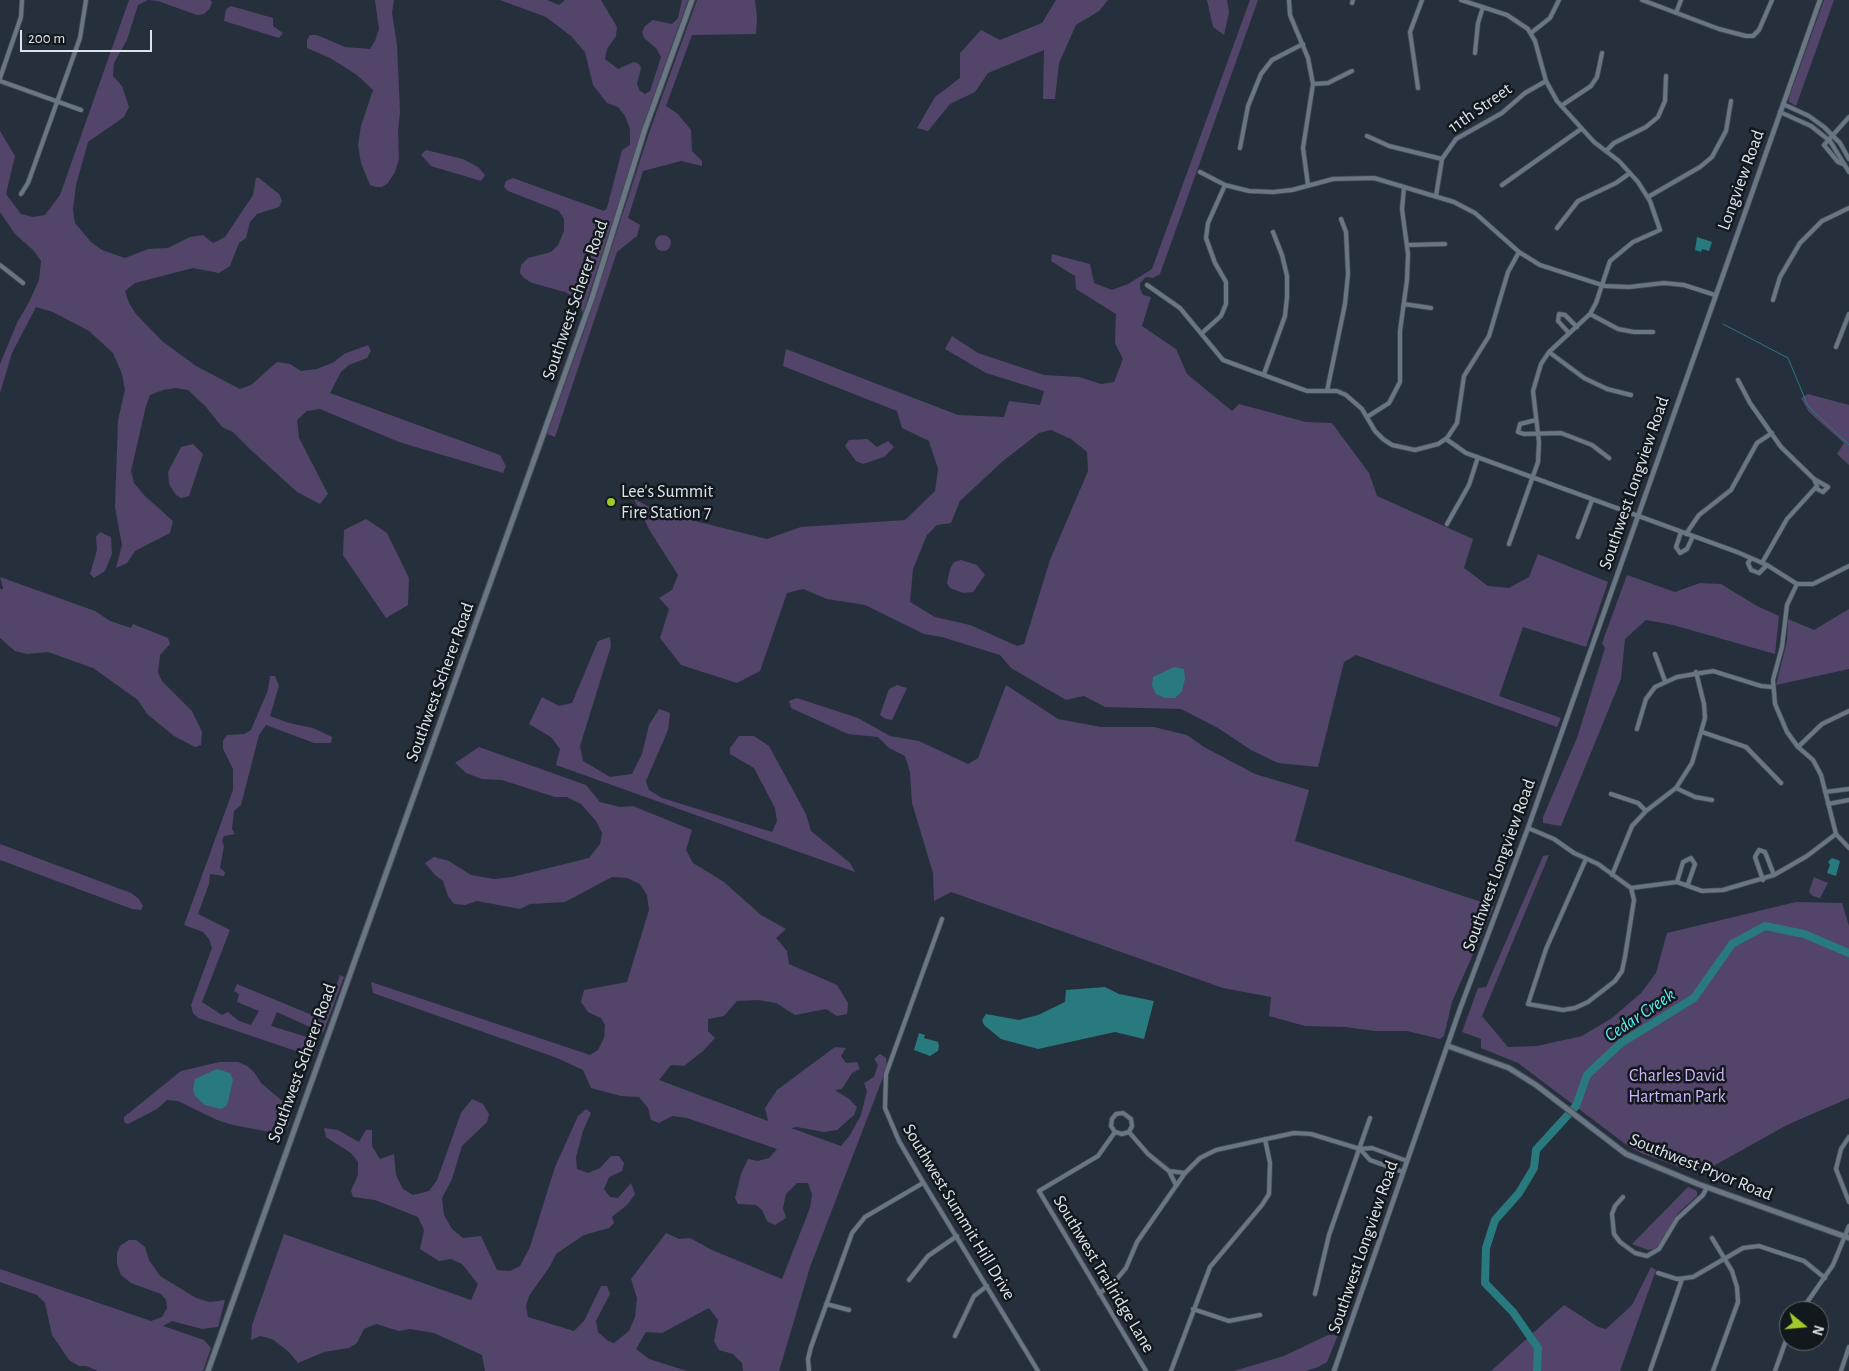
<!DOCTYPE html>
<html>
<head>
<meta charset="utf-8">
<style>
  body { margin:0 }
  #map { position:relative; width:1849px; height:1371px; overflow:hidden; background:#26303c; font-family:"Alegreya Sans",sans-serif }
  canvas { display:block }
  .north { position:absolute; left:1779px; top:1301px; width:50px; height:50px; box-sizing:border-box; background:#13181d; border:1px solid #63696f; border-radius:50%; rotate:107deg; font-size:14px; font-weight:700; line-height:20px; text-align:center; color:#dce3ea }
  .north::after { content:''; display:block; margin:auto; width:18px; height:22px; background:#a0c92c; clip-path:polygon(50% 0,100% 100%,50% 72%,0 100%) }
  .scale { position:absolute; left:20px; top:30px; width:132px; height:22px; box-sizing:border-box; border:2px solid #dce3ea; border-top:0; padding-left:6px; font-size:15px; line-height:18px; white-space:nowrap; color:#dce3ea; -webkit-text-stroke:4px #13181d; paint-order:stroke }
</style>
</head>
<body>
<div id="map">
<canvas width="1849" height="1371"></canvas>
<div class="north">N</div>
<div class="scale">200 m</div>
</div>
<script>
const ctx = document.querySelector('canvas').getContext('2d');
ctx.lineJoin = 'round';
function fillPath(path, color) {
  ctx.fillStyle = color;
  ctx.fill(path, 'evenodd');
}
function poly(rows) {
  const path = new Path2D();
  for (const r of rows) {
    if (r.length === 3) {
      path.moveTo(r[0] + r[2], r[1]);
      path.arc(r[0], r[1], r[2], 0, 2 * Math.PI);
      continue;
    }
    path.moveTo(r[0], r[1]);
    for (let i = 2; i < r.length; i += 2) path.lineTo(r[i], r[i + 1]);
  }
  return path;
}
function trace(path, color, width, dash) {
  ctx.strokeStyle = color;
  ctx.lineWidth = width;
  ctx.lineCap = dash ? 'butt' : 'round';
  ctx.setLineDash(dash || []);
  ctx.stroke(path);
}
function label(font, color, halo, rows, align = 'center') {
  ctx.font = font + ' "Alegreya Sans",sans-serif';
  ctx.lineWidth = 5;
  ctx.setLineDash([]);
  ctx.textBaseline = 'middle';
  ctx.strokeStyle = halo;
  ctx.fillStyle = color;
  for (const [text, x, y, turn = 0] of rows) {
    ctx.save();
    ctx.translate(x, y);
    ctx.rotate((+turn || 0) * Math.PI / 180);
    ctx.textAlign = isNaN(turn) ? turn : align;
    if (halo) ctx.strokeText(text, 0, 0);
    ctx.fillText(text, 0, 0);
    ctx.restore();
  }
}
const green = poly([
  [129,0,210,0,212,2,210,8,204,14,197,15,158,1,148,0,138,5,127,40,114,63,113,76,122,86,129,107,124,117,88,142,76,185,73,210,75,223,91,242,102,250,125,258,148,249,168,248,190,237,203,235,213,243,225,237,253,195,256,178,259,178,279,194,282,201,279,207,257,214,250,222,246,238,239,243,230,266,219,273,193,268,135,283,125,291,129,303,136,314,162,341,196,366,240,389,251,385,277,362,290,364,301,371,317,369,334,362,344,354,368,345,371,351,367,358,349,365,341,372,330,393,500,455,506,466,503,473,399,442,320,409,307,411,297,420,299,438,328,494,320,504,297,492,251,450,233,432,222,427,206,407,188,390,176,388,163,390,150,395,146,406,131,471,134,483,145,496,173,521,170,533,135,551,127,563,116,568,122,545,115,507,118,420,125,390,122,374,113,353,89,331,53,312,36,307,12,353,0,393,0,364,17,323,29,302,39,280,41,261,33,250,15,234,0,212,0,131,15,156,6,194,21,214,33,217,45,215,60,195],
  [375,0,394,0,392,13,397,45,400,112,398,132,399,159,395,172,388,183,382,187,376,187,370,185,361,163,358,145,361,126,373,90,357,75,330,58,307,48,307,40,310,35,317,35,345,47,370,49,375,41,379,29],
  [500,0,547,0,559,5,565,0,601,0,617,27,616,36,607,49,605,59,618,69,634,62,639,64,641,68,637,84,640,91,645,94,650,91,661,57,656,48,644,38,642,32,645,26,653,20,672,24,678,18,682,0,688,0,645,120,583,313,576,298,565,292,532,283,524,278,520,273,521,265,528,258,551,252,558,245,564,231,564,219,559,211,508,191,504,187,506,181,513,178,604,211,607,208,622,150,630,145,630,129,625,116,618,107,607,103,593,85,585,52,571,36,546,17],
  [697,0,755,0,757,18,756,34,692,35,666,106,678,114,691,130,692,151,702,161,702,166,681,161,643,171,628,218,640,225,637,236,617,252,555,437,547,434,586,326,650,130],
  [1056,0,1108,0,1099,11,1076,25,1059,63,1055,99,1043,99,1044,50,988,73,975,92,950,104,928,131,917,128,935,97,960,78,960,53,981,30,1000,40,1042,23],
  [1207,0,1227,0,1229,12,1224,35,1213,27],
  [1250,0,1258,0,1160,274,1153,278,1146,277,1140,283,1140,289,1143,295,1151,297,1142,326,1176,349,1187,374,1232,411,1239,404,1306,422,1332,423,1369,473,1377,496,1473,539,1464,568,1488,586,1509,588,1529,577,1538,554,1608,582,1586,647,1523,627,1499,696,1561,718,1557,727,1356,655,1344,662,1318,767,1278,763,1251,750,1218,728,1181,709,1105,707,1084,696,1066,700,1011,668,1000,655,942,637,924,634,865,605,827,599,803,589,787,593,760,671,737,683,681,665,660,638,669,609,659,598,672,590,678,575,650,531,634,499,659,512,767,539,801,527,905,520,935,491,938,469,929,441,902,428,897,411,783,366,786,349,958,415,1004,417,1009,401,1040,405,1044,391,986,373,945,349,952,336,978,353,1044,375,1079,377,1101,384,1114,382,1123,359,1115,343,1116,314,1076,289,1075,276,1051,261,1052,254,1090,264,1094,283,1112,290,1128,284,1152,269],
  [1051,430,1071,439,1087,452,1088,471,1050,560,1024,644,1017,646,970,625,935,617,910,602,913,569,927,535,937,525,951,523,960,501,1003,461,1039,433],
  [1824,0,1834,0,1796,106,1789,102,1789,97],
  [231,6,273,18,273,26,283,33,279,38,224,21,226,9],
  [426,150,463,159,478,167,485,175,481,181,431,166,421,155],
  [663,243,8],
  [1808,394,1849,405,1849,465,1837,454,1844,443,1809,412,1801,398],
  [867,439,877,447,888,441,894,447,884,457,863,464,856,461,845,446,849,440],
  [193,444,203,454,189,496,181,498,176,495,169,484,168,472,181,447],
  [366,519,387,533,409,578,408,605,386,618,343,555,344,530],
  [100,532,111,537,112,554,105,571,94,578,90,574,97,550,96,537],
  [961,560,977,565,985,575,973,592,963,593,950,588,947,583,950,569,954,562],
  [1627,575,1675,592,1700,583,1721,584,1757,606,1779,616,1775,654,1673,625,1646,620,1625,639,1621,679,1561,826,1543,823,1543,817,1577,738,1605,648,1602,643],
  [0,577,95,611,110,621,131,628,133,624,168,638,170,644,160,655,158,673,162,681,192,711,202,732,201,745,195,747,174,736,147,714,138,700,93,668,48,652,27,654,15,651,0,638,0,588,2,590,3,588],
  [1849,609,1849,669,1776,685,1787,641,1788,619,1814,630],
  [610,637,611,646,580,746,583,761,610,777,632,774,642,754,649,725,659,709,670,713,668,730,646,781,649,790,662,798,772,832,777,821,775,808,754,768,730,754,730,748,739,736,754,736,769,746,806,814,811,831,850,863,855,872,556,765,560,749,551,737,529,724,542,697,559,706,572,703,598,641],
  [270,676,275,676,279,686,270,716,289,723,313,728,332,737,331,743,314,743,266,725,259,735,241,805,234,811,232,829,235,834,224,836,222,841,224,846,220,868,225,872,224,876,210,874,209,884,198,914,230,930,202,1002,222,1015,228,1012,239,1021,251,1025,259,1011,237,1002,239,994,234,991,237,984,324,1020,340,975,344,977,323,1033,277,1012,271,1026,317,1040,314,1057,198,1018,193,1013,191,1005,212,948,209,939,203,932,184,925,233,790,233,769,223,749,223,741,227,735,244,734,251,730,268,690],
  [897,685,907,688,892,720,886,719,880,715,889,689],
  [1006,685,1058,719,1101,727,1154,727,1187,735,1204,747,1255,774,1309,790,1295,841,1494,906,1452,1002,1444,1036,1440,1039,1407,1031,1375,1031,1345,1027,1305,1026,1269,1016,1271,997,1223,988,951,892,934,901,933,873,912,803,910,772,905,756,889,748,878,737,848,734,791,708,789,701,797,698,858,718,890,736,919,741,968,764,978,758],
  [479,747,586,785,600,802,620,807,633,806,692,830,686,850,693,863,724,882,761,915,786,929,776,938,787,951,789,964,837,985,848,1003,847,1014,837,1016,826,1009,795,1015,776,1003,758,1000,737,1001,724,1016,708,1019,708,1031,715,1038,703,1051,684,1066,671,1065,659,1080,768,1121,765,1108,777,1090,835,1047,846,1048,841,1056,846,1063,857,1062,860,1069,852,1073,842,1089,835,1090,849,1099,857,1107,854,1115,837,1130,824,1132,797,1127,791,1128,841,1146,850,1135,861,1115,867,1091,864,1083,874,1077,878,1065,874,1059,880,1054,886,1058,887,1067,810,1267,779,1371,743,1371,742,1363,733,1354,719,1350,714,1341,718,1320,709,1308,662,1333,646,1332,636,1349,649,1359,687,1371,485,1371,482,1355,434,1333,410,1329,399,1331,376,1324,364,1329,357,1343,349,1348,324,1352,298,1363,289,1352,272,1339,260,1336,251,1340,252,1325,284,1234,471,1300,478,1284,462,1264,451,1259,439,1261,420,1249,424,1230,418,1217,375,1200,353,1197,351,1191,358,1175,358,1162,351,1153,326,1137,324,1128,338,1130,359,1142,366,1130,372,1130,372,1146,380,1159,394,1154,396,1175,403,1189,413,1195,429,1191,437,1180,461,1113,472,1099,483,1104,489,1114,487,1122,462,1146,452,1179,442,1198,444,1215,452,1229,463,1238,481,1236,497,1270,510,1271,520,1266,530,1247,555,1167,578,1116,586,1109,591,1113,583,1131,576,1157,577,1169,588,1173,600,1168,611,1156,619,1156,624,1163,622,1171,609,1177,604,1189,610,1197,618,1198,631,1183,635,1194,628,1204,612,1217,614,1223,609,1228,584,1235,556,1254,550,1266,529,1296,526,1306,528,1317,574,1331,584,1321,601,1286,607,1286,610,1294,596,1321,598,1332,608,1341,614,1343,629,1331,635,1317,637,1298,631,1279,666,1233,679,1239,690,1238,712,1250,782,1279,810,1208,812,1194,808,1183,797,1183,786,1194,783,1208,786,1218,775,1225,767,1221,762,1210,756,1205,738,1204,735,1198,741,1174,748,1159,758,1161,769,1158,777,1149,687,1118,672,1116,659,1123,651,1120,648,1108,639,1097,621,1096,591,1088,583,1070,557,1058,373,993,371,982,590,1055,598,1050,604,1038,605,1025,601,1018,588,1012,581,1002,584,990,627,982,649,910,647,895,640,884,627,878,612,877,565,902,530,904,520,909,477,901,465,905,454,904,448,896,443,881,435,875,425,863,434,857,449,861,471,875,494,879,512,877,589,858,600,844,602,833,596,821,581,804,567,797,555,797,502,780,482,779,466,773,455,763],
  [0,844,131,893,139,899,143,906,141,910,132,909,0,860],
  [1549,855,1482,1016,1508,1047,1537,1046,1582,1036,1612,1018,1641,993,1656,973,1667,933,1796,902,1842,903,1849,926,1849,951,1804,932,1762,925,1727,945,1694,995,1654,1021,1668,1016,1694,998,1732,944,1765,926,1804,934,1849,954,1849,1098,1787,1125,1699,1174,1641,1153,1628,1146,1518,1063,1481,1048,1481,1039,1462,1032,1478,988,1486,987,1543,856],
  [1814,877,1828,883,1820,898,1813,896,1809,892],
  [220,1062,238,1062,247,1066,254,1072,261,1083,281,1100,288,1099,298,1093,288,1127,275,1133,233,1125,217,1120,178,1101,167,1100,157,1109,128,1124,124,1122,124,1117,181,1071],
  [1688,1187,1697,1191,1697,1196,1678,1213,1659,1245,1654,1249,1648,1250,1632,1244],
  [129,1240,136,1240,145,1247,149,1260,160,1276,196,1298,210,1302,225,1300,218,1327,202,1329,172,1321,163,1326,204,1340,211,1348,203,1371,98,1371,86,1366,79,1366,69,1360,52,1335,45,1303,37,1295,0,1282,0,1269,151,1321,162,1317,167,1308,166,1300,161,1294,131,1283,121,1275,117,1264,117,1253,120,1246],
  [1651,1267,1656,1270,1620,1371,1491,1371,1564,1305,1598,1327,1606,1329,1632,1305],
  [1328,1335,1338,1335,1327,1362,1318,1367,1306,1371,1234,1371,1284,1356]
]);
const water = poly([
  [1697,237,1712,242,1709,251,1702,249,1701,252,1695,250],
  [1174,667,1184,669,1185,679,1182,691,1175,698,1165,698,1156,694,1152,686,1153,677],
  [1832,858,1840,861,1836,876,1827,873,1830,865,1828,862],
  [1105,987,1119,994,1154,1001,1144,1039,1115,1032,1038,1049,1001,1039,984,1025,982,1020,986,1014,1019,1020,1038,1015,1065,1002,1066,990],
  [919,1033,925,1035,924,1038,938,1042,939,1046,938,1051,930,1056,914,1050],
  [217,1069,230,1073,233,1080,228,1102,226,1106,221,1109,205,1105,195,1096,193,1090,195,1079]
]);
const stream = poly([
  [1723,324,1788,358,1808,406,1849,445]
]);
const river = poly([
  [1537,1371,1538,1348,1513,1312,1485,1283,1486,1248,1495,1220,1519,1193,1534,1168,1536,1150,1576,1106,1587,1075,1621,1043,1694,998,1732,944,1765,926,1804,934,1849,953]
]);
const minor = poly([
  [1289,0,1290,15,1308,58,1313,84,1303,148,1308,185],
  [1461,0,1507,15,1528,29,1535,41,1546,81,1557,101,1594,142,1619,161,1638,182,1650,201,1660,230,1633,242,1610,261,1596,303,1590,314,1549,352,1541,364,1533,391,1539,442,1538,462,1509,544],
  [1642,0,1719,29,1746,36,1753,36,1759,30,1772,0],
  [1352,3,1353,0],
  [1676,13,1681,0],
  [1531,33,1550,18,1559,0],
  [1475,53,1478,23,1483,7],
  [0,78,21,17,22,0],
  [0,81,81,110],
  [1313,84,1328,83,1352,71],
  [1418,88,1410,32,1422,0],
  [1783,104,1809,116,1824,127,1840,143,1849,159],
  [1561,106,1591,86,1597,77,1602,53],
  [1780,112,1811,126,1830,141,1849,172],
  [1367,136,1389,146,1442,159],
  [1240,148,1248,106,1261,74,1272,60,1303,44],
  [1606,151,1614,143,1646,127,1658,117,1665,101,1666,76],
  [1845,165,1838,162,1824,145,1849,117],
  [1200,172,1225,185,1249,191,1273,192,1292,190,1333,179,1374,178,1454,202,1475,213,1519,252,1540,265,1605,286,1629,287,1664,283,1684,285,1715,295],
  [1502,185,1581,129],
  [21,194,28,183,80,38,86,0],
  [1436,196,1442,159,1456,139,1502,113,1525,93,1546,81],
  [1648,197,1700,167,1712,157,1726,131,1731,101],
  [1557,228,1578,201,1616,183,1630,173],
  [1407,245,1445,244],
  [0,265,23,283],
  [1147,285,1180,308,1223,360,1307,391,1337,391,1346,395,1362,409,1375,431,1383,439,1392,445,1415,450,1438,444,1447,438,1457,423,1464,376,1489,336,1508,272,1519,252],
  [1773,300,1780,277,1800,243,1822,221,1849,208],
  [1404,304,1431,308],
  [1590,314,1618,329,1634,332,1653,332],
  [1202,333,1221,316,1226,304,1226,282,1215,263,1206,238,1208,223,1225,185],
  [1569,333,1558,321,1559,314,1565,315,1577,327],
  [1836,347,1849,314],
  [1549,352,1584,378,1607,389,1631,395],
  [1264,374,1285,316,1287,297,1287,276,1282,255,1273,232],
  [1738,380,1750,403,1781,447,1814,479,1828,487,1823,492,1815,488],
  [1327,391,1345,304,1348,274,1346,232,1341,219],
  [1367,417,1389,403,1400,382,1400,331,1407,280,1408,254,1402,209,1404,188],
  [1536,420,1520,424,1518,432,1524,434,1561,433,1592,445,1609,458],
  [1446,439,1466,453,1737,552,1767,565,1797,584,1813,584,1849,566],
  [1447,524,1469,485,1478,457],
  [1681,532,1676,547,1680,553,1687,549,1693,536],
  [1686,534,1699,515,1731,490,1757,443,1772,433],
  [1578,537,1592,500],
  [1751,558,1748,563,1751,570,1759,573,1767,565],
  [1762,563,1787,519,1817,486,1814,479],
  [1797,584,1787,605,1782,647,1773,680,1775,704,1787,732,1798,747,1813,760,1821,775,1836,834,1849,848],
  [1655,654,1665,681],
  [1637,729,1646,699,1655,687,1677,677,1713,671,1761,686,1772,687],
  [1702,732,1746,747,1781,783],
  [1798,747,1822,724,1849,711],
  [1676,788,1695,797,1712,800],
  [1825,792,1849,789],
  [1611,794,1638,803,1646,811],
  [1828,804,1849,800],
  [1528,828,1554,839,1574,853,1598,864,1631,888,1677,882,1702,891,1723,890,1774,875,1807,856,1836,834],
  [1586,859,1546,949,1528,1004,1563,1010,1575,1008,1588,1002,1615,981,1622,971,1625,957,1634,900,1631,888],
  [1612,875,1632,826,1646,811,1676,788,1692,763,1705,718,1704,704,1696,672],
  [1763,880,1755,857,1759,850,1765,852,1774,875],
  [1677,882,1683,862,1691,858,1695,864,1688,884],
  [942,919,886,1074,885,1108,899,1141,920,1177,1038,1371],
  [1115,1132,1098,1156,1039,1191,1146,1371],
  [1115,1132,1111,1126,1112,1119,1116,1114,1123,1113,1131,1119,1132,1126,1129,1132],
  [1115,1132,1122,1134,1129,1132],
  [1129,1132,1148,1154,1169,1171,1176,1185],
  [1849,1137,1841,1149,1836,1169,1849,1202],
  [1360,1149,1370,1160,1403,1172],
  [1169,1171,1185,1173],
  [1623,1197,1615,1206,1612,1214,1614,1234,1620,1242,1635,1253,1647,1256,1659,1249,1677,1219,1703,1195,1707,1187],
  [1712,1238,1732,1271,1737,1287,1738,1302,1713,1371],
  [1658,1273,1677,1279,1693,1277,1743,1248,1759,1246,1804,1261,1825,1278],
  [909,1280,928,1256,957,1236],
  [1099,1293,1111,1286,1126,1268,1137,1242,1185,1173,1200,1158,1216,1150,1294,1133,1311,1134,1360,1149,1372,1148,1407,1161],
  [1315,1294,1329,1235,1370,1118],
  [826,1304,849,1310],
  [1193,1309,1229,1321,1260,1315],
  [1801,1311,1833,1265,1849,1226],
  [955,1336,974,1296,987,1286],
  [809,1371,808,1359,811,1347,852,1233,865,1217,923,1183],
  [1171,1371,1210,1267,1262,1205,1269,1194,1270,1163,1265,1139],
  [1650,1371,1682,1279],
  [1775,1371,1789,1332],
  [1841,1371,1849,1347]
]);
const tertiary = poly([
  [1334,1371,1460,1009,1528,828,1820,0]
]);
const secondary = poly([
  [1448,1046,1509,1068,1536,1085,1626,1154,1698,1184,1849,1238],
  [208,1371,592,298,645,129,692,0]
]);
const markers = [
  [611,502,5,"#a0c92c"]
];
const streetNames = [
  ["11th Street",1480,108,-35],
  ["Longview Road",1741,180,-70],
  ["Southwest Scherer Road",575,300,-71],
  ["Southwest Longview Road",1634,483,-71],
  ["Southwest Scherer Road",440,682,-70],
  ["Southwest Longview Road",1499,865,-70],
  ["Southwest Scherer Road",302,1063,-70],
  ["Southwest Pryor Road",1701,1167,22],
  ["Southwest Summit Hill Drive",959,1212,59],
  ["Southwest Longview Road",1363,1247,-71],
  ["Southwest Trailridge Lane",1104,1274,59]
];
const poiNames = [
  ["Lee's Summit",621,492],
  ["Fire Station 7",621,513]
];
const parkNames = [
  ["Charles David",1677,1076],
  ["Hartman Park",1677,1097]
];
const waterNames = [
  ["Cedar Creek",1640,1015,-34]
];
fillPath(green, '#53446a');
fillPath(water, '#287a7e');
trace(stream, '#287a7e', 1);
trace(river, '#287a7e', 8);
trace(minor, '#444d57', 5.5);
trace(tertiary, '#444d57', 6);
trace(secondary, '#444d57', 7);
trace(minor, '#6a7683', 4);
trace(tertiary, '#6a7683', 4.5);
trace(secondary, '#6a7683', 5);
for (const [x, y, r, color] of markers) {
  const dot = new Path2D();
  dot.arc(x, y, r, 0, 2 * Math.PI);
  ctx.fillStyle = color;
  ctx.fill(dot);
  trace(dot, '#13181d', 2);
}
label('18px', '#dce3ea', '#13181d', streetNames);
label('18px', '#dce3ea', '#13181d', poiNames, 'left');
label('18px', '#cdb3fa', '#13181d', parkNames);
label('italic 19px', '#55ecf4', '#13181d', waterNames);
</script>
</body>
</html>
